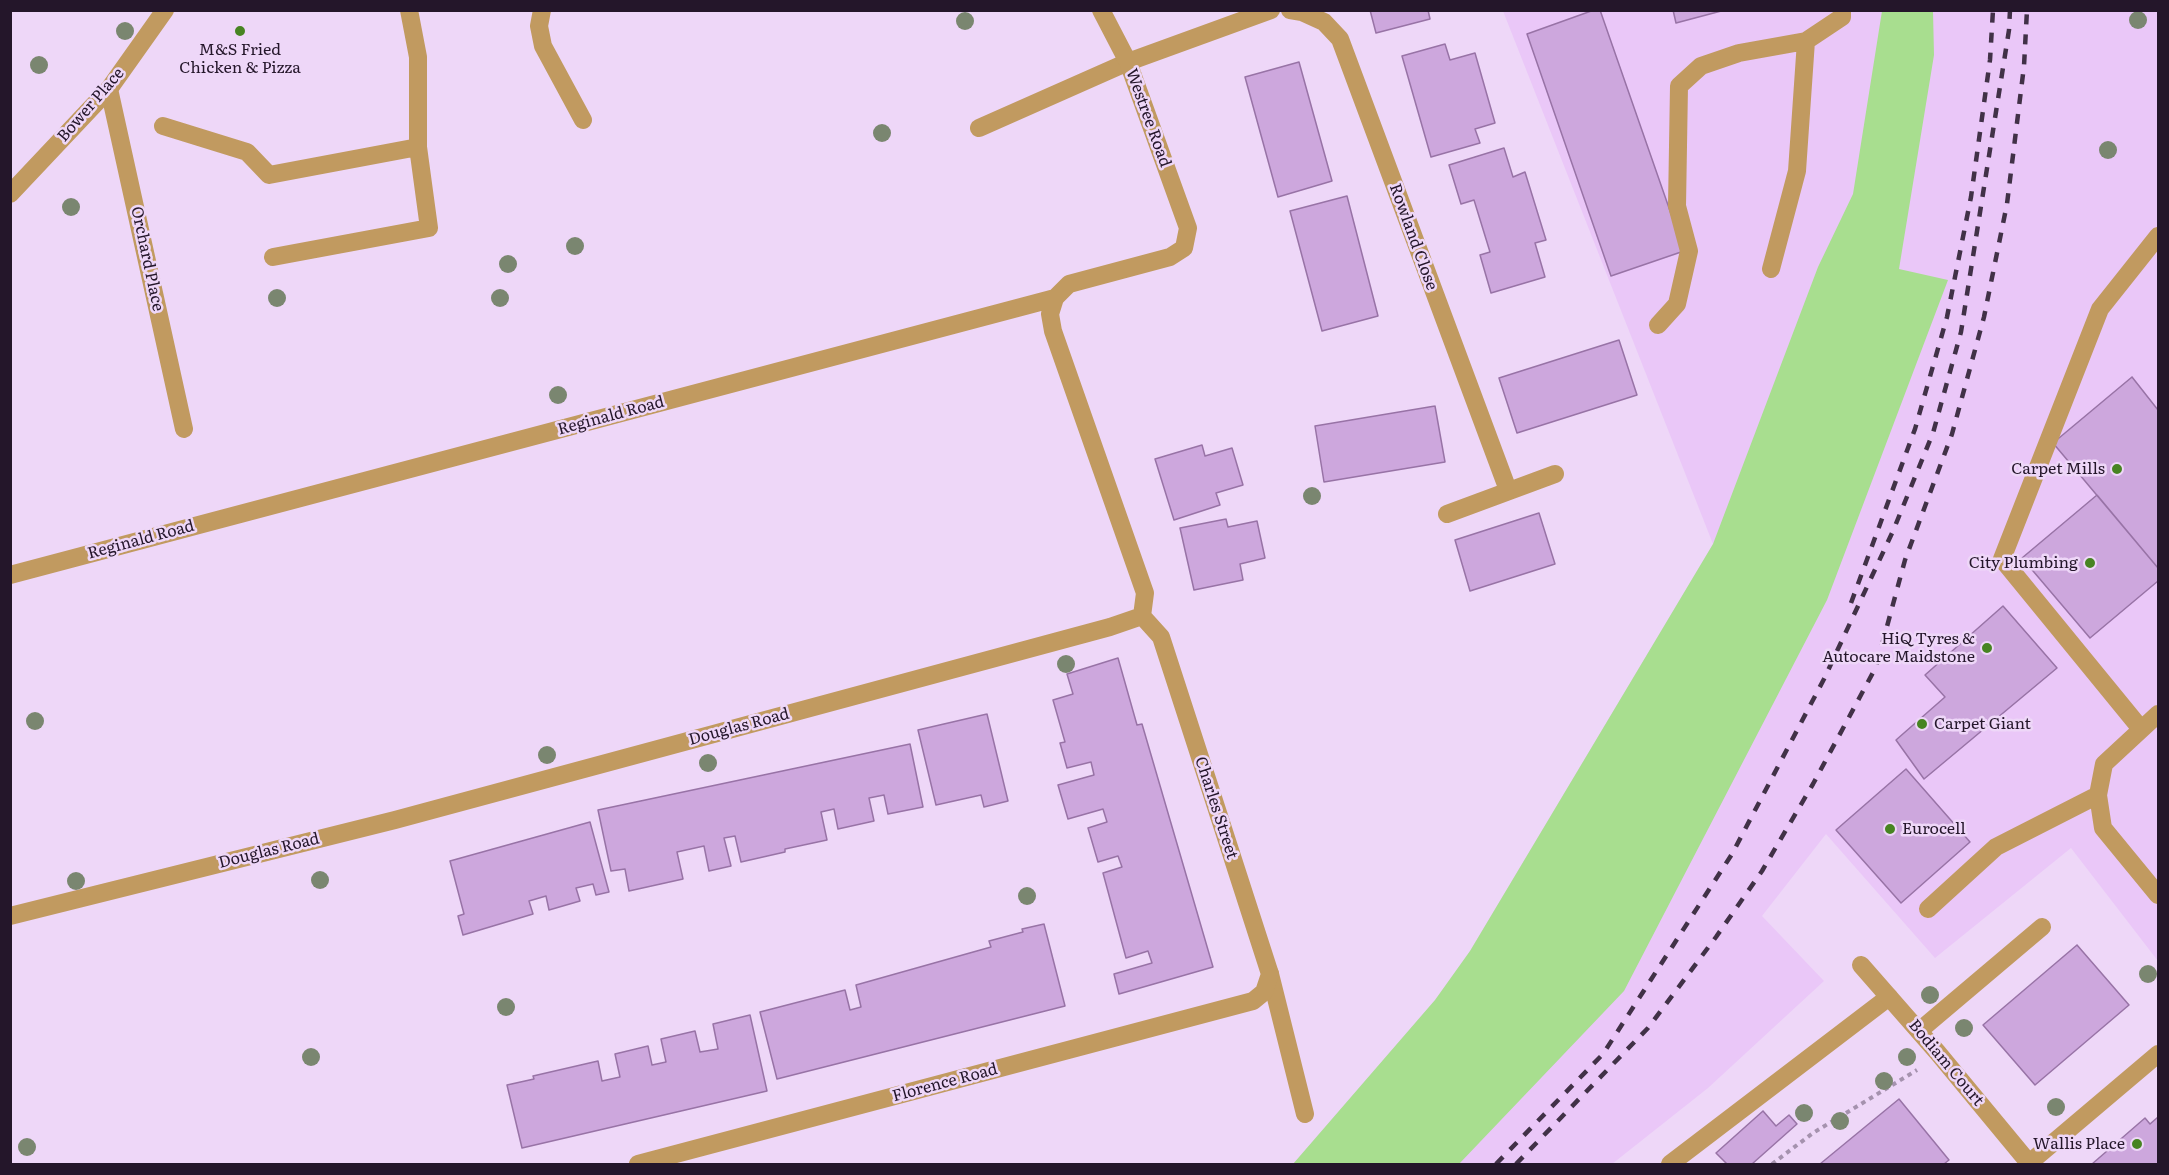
<!DOCTYPE html>
<html>
<head>
<meta charset="utf-8">
<style>
  body { margin:0 }
  #map { position:relative; width:2169px; height:1175px; overflow:hidden; background:#eed7f8; font-family:Literata,serif }
  canvas { display:block }
  .frame { position:absolute; inset:0; border:12px solid #24162a; pointer-events:none }
</style>
</head>
<body>
<div id="map">
<canvas width="2169" height="1175"></canvas>
<div class="frame"></div>
</div>
<script>
const ctx = document.querySelector('canvas').getContext('2d');
ctx.lineJoin = 'round';
function fillPath(path, color) {
  ctx.fillStyle = color;
  ctx.fill(path, 'evenodd');
}
function poly(rows) {
  const path = new Path2D();
  for (const r of rows) {
    path.moveTo(r[0], r[1]);
    for (let i = 2; i < r.length; i += 2) path.lineTo(r[i], r[i + 1]);
  }
  return path;
}
function trace(path, color, width, dash) {
  ctx.strokeStyle = color;
  ctx.lineWidth = width;
  ctx.lineCap = dash ? 'butt' : 'round';
  ctx.setLineDash(dash || []);
  ctx.stroke(path);
}
function label(font, color, halo, rows, align = 'center') {
  ctx.font = font + ' Literata,serif';
  ctx.lineWidth = 5;
  ctx.setLineDash([]);
  ctx.textBaseline = 'middle';
  ctx.strokeStyle = halo;
  ctx.fillStyle = color;
  for (const [text, x, y, turn = 0] of rows) {
    ctx.save();
    ctx.translate(x, y);
    ctx.rotate((+turn || 0) * Math.PI / 180);
    ctx.textAlign = isNaN(turn) ? turn : align;
    if (halo) ctx.strokeText(text, 0, 0);
    ctx.fillText(text, 0, 0);
    ctx.restore();
  }
}
const built = poly([
  [1503,11,2158,11,2158,961,2071,848,1935,958,1826,834,1762,916,1824,981,1708,1088,1612,1164,1293,1164,1435,1000,1470,951,1713,544]
]);
const green = poly([
  [1882,11,1933,11,1934,55,1899,269,1948,280,1827,600,1624,991,1459,1164,1293,1164,1435,1000,1470,951,1713,544,1818,267,1853,194]
]);
const building = poly([
  [1370,10,1428,10,1430,19,1376,33,1370,10],
  [1594,10,1600,10,1684,251,1611,276,1527,34,1594,10],
  [1673,10,1725,10,1676,23,1673,10],
  [1445,44,1450,60,1475,53,1495,123,1475,129,1480,143,1431,157,1402,56,1445,44],
  [1299,62,1332,181,1278,197,1245,77,1299,62],
  [1504,148,1513,177,1525,172,1546,240,1535,243,1545,277,1491,293,1480,255,1490,252,1474,200,1461,204,1449,165,1504,148],
  [1347,196,1378,316,1322,331,1290,211,1347,196],
  [1619,340,1637,395,1517,433,1499,378,1619,340],
  [2132,377,2158,410,2158,568,2053,443,2132,377],
  [1435,406,1445,462,1324,482,1315,426,1435,406],
  [1202,445,1205,456,1232,448,1243,485,1216,493,1220,505,1174,520,1155,459,1202,445],
  [2097,495,2158,568,2158,581,2090,638,2022,558,2097,495],
  [1539,513,1555,564,1470,591,1455,540,1539,513],
  [1226,519,1228,527,1257,521,1265,558,1240,564,1243,580,1194,590,1180,528,1226,519],
  [2003,606,2057,668,1924,779,1896,740,1945,697,1925,675,2003,606],
  [1118,658,1137,725,1142,724,1213,967,1119,994,1114,974,1152,963,1148,951,1126,958,1103,873,1122,867,1118,856,1098,862,1088,828,1107,822,1103,809,1068,819,1058,785,1094,775,1091,762,1067,768,1060,743,1065,742,1053,700,1073,694,1067,674,1118,658],
  [987,714,1008,801,984,807,981,795,936,805,918,730,987,714],
  [910,744,923,807,888,814,884,795,869,798,874,821,838,829,834,809,821,812,827,840,785,849,785,852,741,862,735,836,724,838,731,866,709,871,704,846,677,852,683,879,629,891,625,869,611,871,598,810,910,744],
  [1906,769,1970,842,1901,903,1836,830,1906,769],
  [590,822,609,892,596,895,593,884,576,888,580,901,549,910,546,896,529,901,533,914,463,935,458,916,464,914,450,861,590,822],
  [1044,924,1065,1006,777,1079,760,1012,845,990,850,1010,861,1007,856,985,991,947,989,941,1023,932,1022,929,1044,924],
  [2077,945,2129,1005,2035,1085,1983,1025,2077,945],
  [750,1015,767,1091,522,1148,507,1085,534,1079,533,1076,598,1061,602,1081,620,1077,615,1054,648,1046,652,1065,666,1062,661,1039,695,1031,700,1052,718,1049,713,1024,750,1015],
  [1899,1099,1949,1160,1944,1164,1820,1164,1899,1099],
  [1763,1111,1776,1126,1789,1115,1797,1124,1752,1164,1727,1164,1716,1153,1763,1111],
  [2158,1117,2158,1164,2092,1164,2145,1118,2150,1124,2158,1117]
]);
const path = poly([
  [1772,1164,1813,1133,1917,1070]
]);
const service = poly([
  [542,10,539,26,543,46,583,120],
  [163,126,247,152,269,175,418,147,418,57,409,10],
  [979,128,1128,62],
  [273,257,429,228,418,147],
  [1771,269,1797,171,1806,41],
  [1658,325,1677,304,1689,251,1677,206,1679,86,1701,66,1739,53,1806,41,1842,17,1842,10],
  [2158,714,2104,764,2098,795,2103,828,2158,895],
  [2141,729,2002,559,2100,309,2158,236],
  [1928,909,1996,847,2098,795],
  [1270,974,1305,1114],
  [1919,1031,2042,927],
  [1670,1164,1889,997]
]);
const minor = poly([
  [1290,10,1302,12,1324,22,1340,39,1508,490],
  [1128,62,1271,10],
  [109,89,184,429],
  [1447,514,1555,474],
  [10,575,1055,298,1069,284,1170,257,1184,248,1188,228,1128,62,1101,10],
  [10,916,395,820,1110,627,1142,616,1145,593,1053,331,1050,314,1055,298],
  [1861,965,1938,1053,2029,1163],
  [638,1164,1253,1001,1264,992,1270,974,1209,785,1161,637,1142,616],
  [2028,1164,2158,1054]
]);
const tertiary = poly([
  [10,194,109,89,165,10]
]);
const rail = poly([
  [1851,603,1915,429,1947,317,1971,197,1990,60,1993,10],
  [1496,1164,1603,1054,1732,854,1824,679,1893,531,1933,433,1961,332,2009,30,2010,10],
  [1516,1164,1648,1028,1716,937,1762,871,1813,784,1876,667,1905,560,1952,434,1984,317,2007,204,2024,66,2027,10]
]);
const trees = [
  [2138,20],
  [965,21],
  [125,31],
  [39,65],
  [882,133],
  [2108,150],
  [71,207],
  [575,246],
  [508,264],
  [277,298],
  [500,298],
  [558,395],
  [1312,496],
  [1066,664],
  [35,721],
  [547,755],
  [708,763],
  [320,880],
  [76,881],
  [1027,896],
  [2148,974],
  [1930,995],
  [506,1007],
  [1964,1028],
  [311,1057],
  [1907,1057],
  [1884,1081],
  [2056,1107],
  [1804,1113],
  [1840,1121],
  [27,1147]
];
const markers = [
  [240,31,6,"#478422"],
  [2117,469,6,"#478422"],
  [2090,563,6,"#478422"],
  [1987,648,6,"#478422"],
  [1922,724,6,"#478422"],
  [1890,829,6,"#478422"],
  [2137,1144,6,"#478422"]
];
const poiNames = [
  ["M&S Fried",240,50,"center"],
  ["Chicken & Pizza",240,68,"center"],
  ["Carpet Mills",2105,469],
  ["City Plumbing",2078,563],
  ["HiQ Tyres &",1975,639],
  ["Autocare Maidstone",1975,657],
  ["Carpet Giant",1934,724,"left"],
  ["Eurocell",1902,829,"left"],
  ["Wallis Place",2125,1144]
];
const streetNames = [
  ["Bower Place",91,105,-49],
  ["Westree Road",1148,118,70],
  ["Rowland Close",1413,237,70],
  ["Orchard Place",147,259,78],
  ["Reginald Road",611,416,-15],
  ["Reginald Road",141,540,-15],
  ["Douglas Road",739,727,-15],
  ["Charles Street",1216,808,72],
  ["Douglas Road",269,851,-14],
  ["Bodiam Court",1946,1063,50],
  ["Florence Road",945,1083,-15]
];
fillPath(built, '#eac7f8');
fillPath(green, '#a8de8f');
fillPath(building, '#cda7dd');
trace(building, '#9873a6', 1.5);
trace(path, '#a592ae', 4, [4.5, 4.5]);
trace(service, '#c19a60', 18);
trace(minor, '#c19a60', 18);
trace(tertiary, '#c19a60', 18);
trace(rail, '#413147', 4.5, [10, 10]);
ctx.fillStyle = '#7a8670';
for (const [x, y] of trees) {
  ctx.beginPath();
  ctx.arc(x, y, 9, 0, 2 * Math.PI);
  ctx.fill();
}
for (const [x, y, r, color] of markers) {
  const dot = new Path2D();
  dot.arc(x, y, r, 0, 2 * Math.PI);
  ctx.fillStyle = color;
  ctx.fill(dot);
  trace(dot, '#eed7f8', 2);
}
label('16px', '#24162a', '#eed7f8', poiNames, 'right');
label('16px', '#24162a', '#eed7f8', streetNames);
</script>
</body>
</html>
